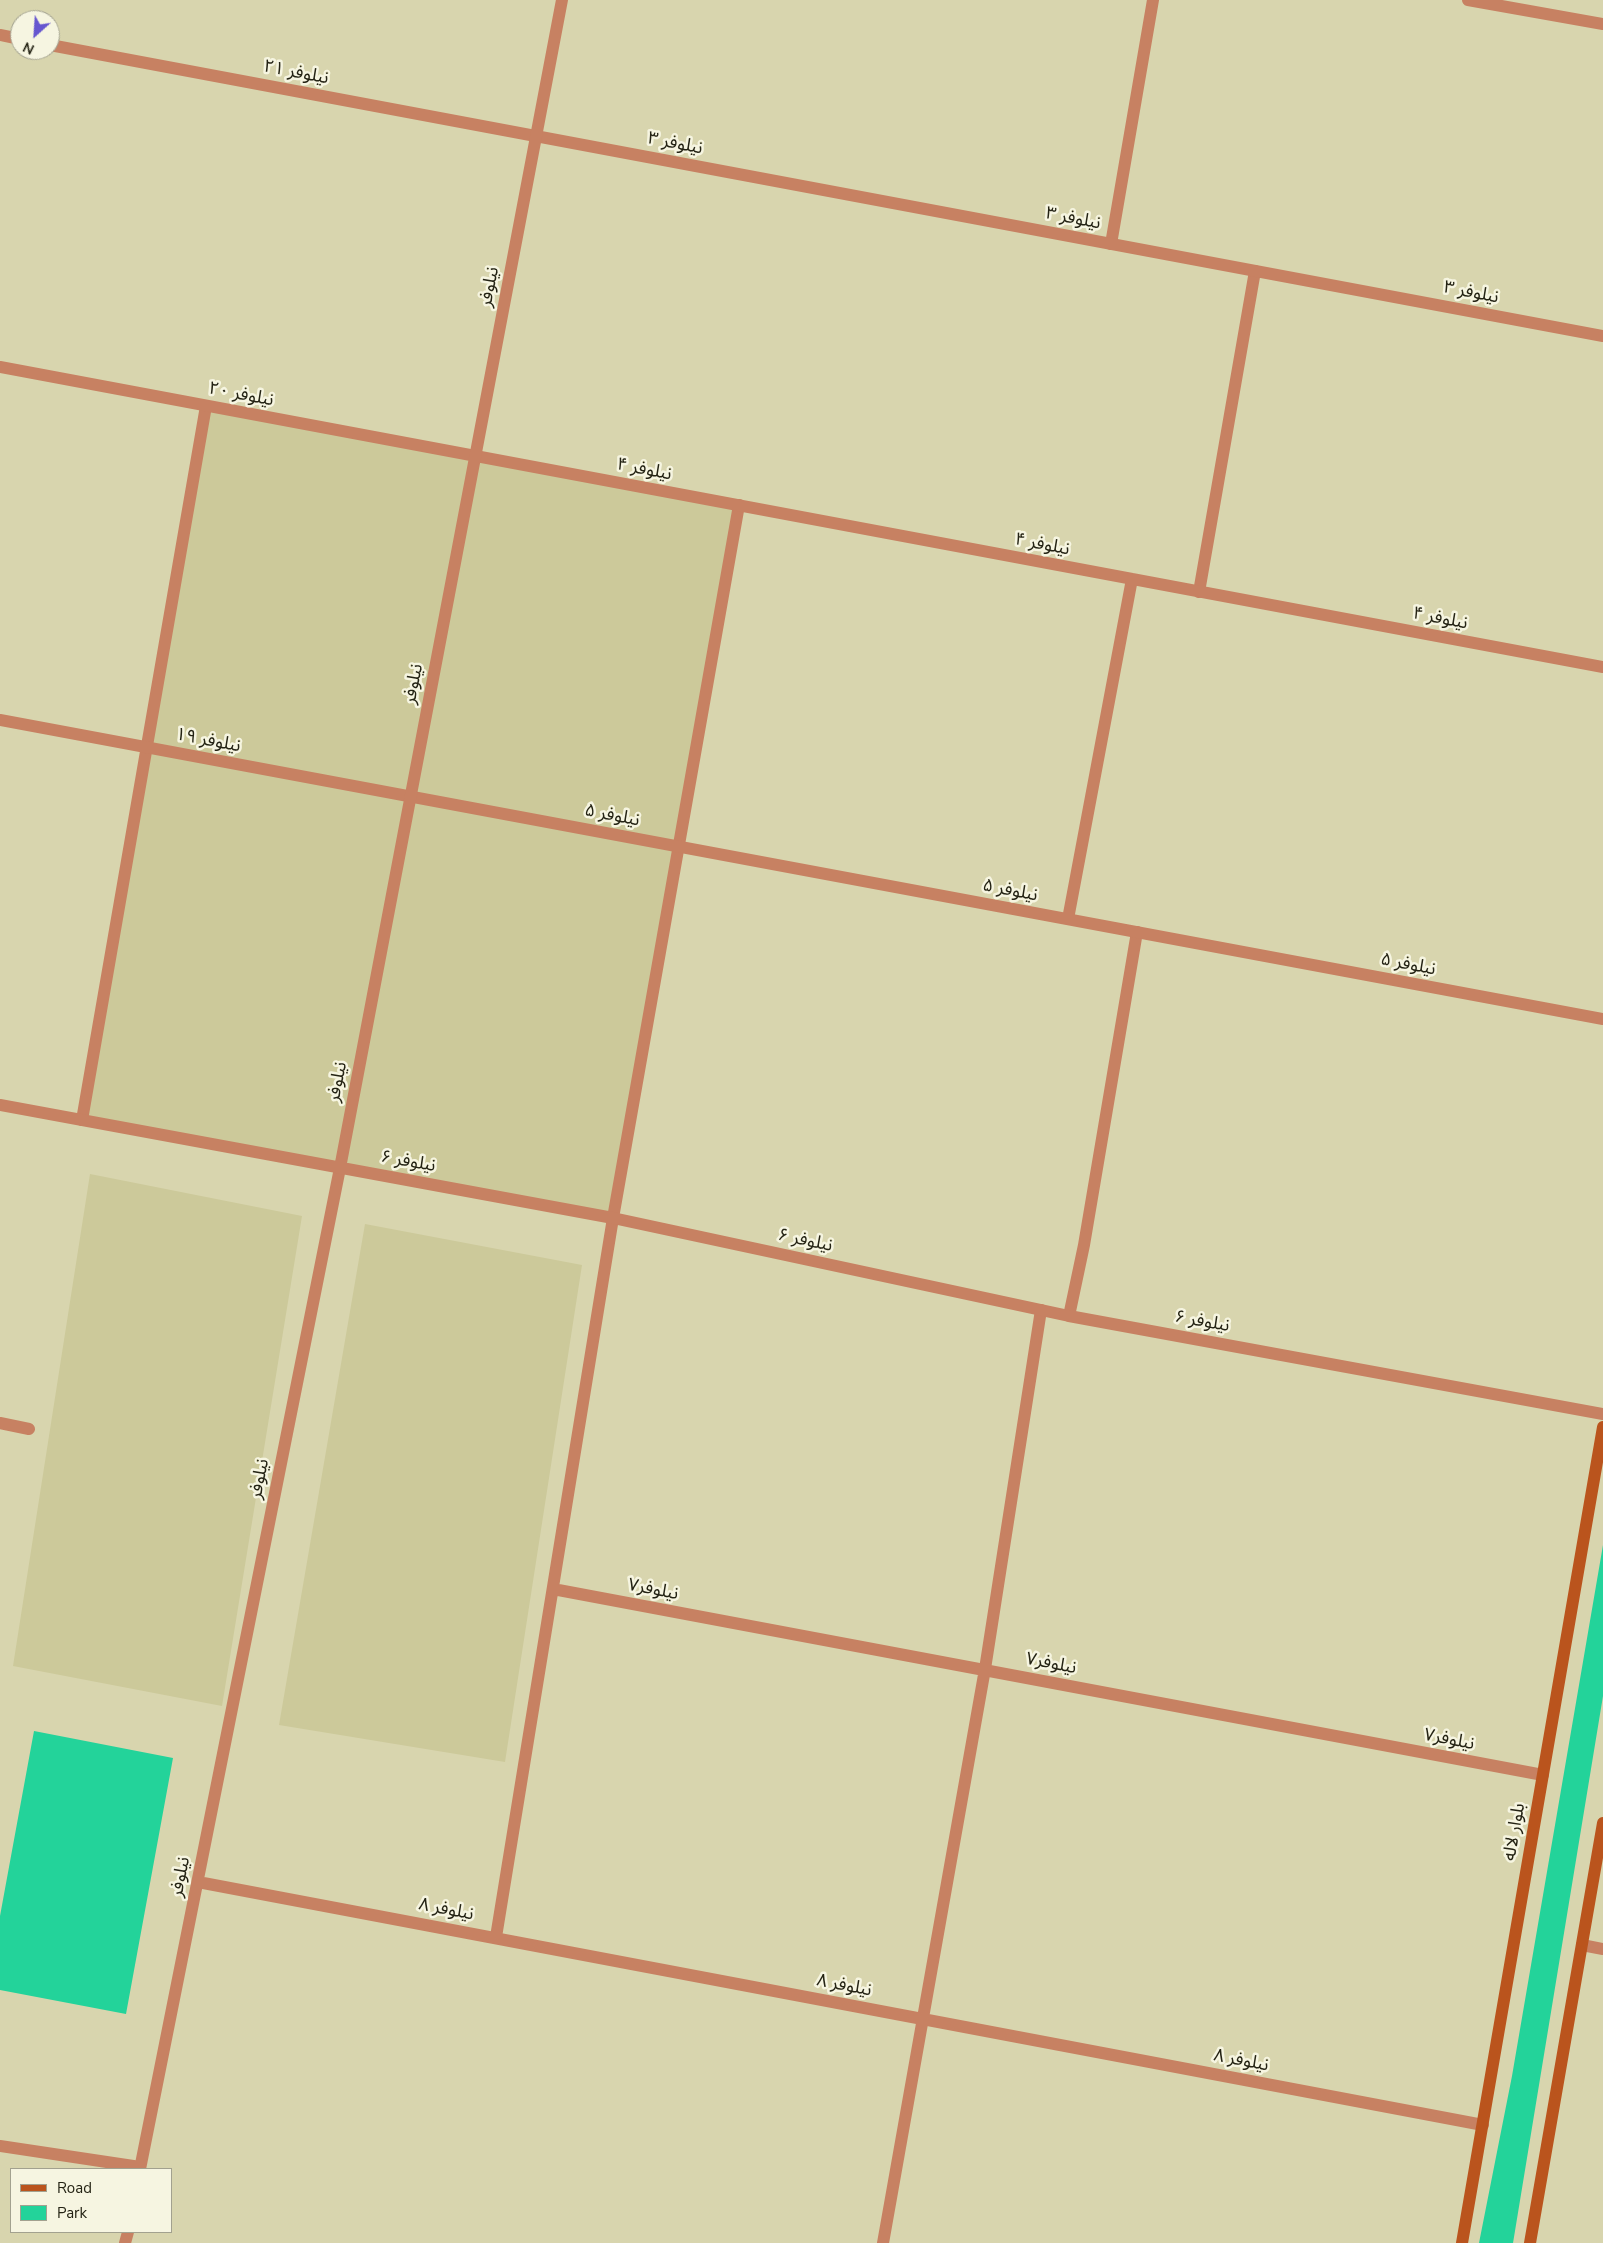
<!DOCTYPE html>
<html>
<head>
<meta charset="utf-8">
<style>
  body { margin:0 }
  #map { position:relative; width:1603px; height:2243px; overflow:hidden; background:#d8d5ae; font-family:"Nunito Sans",sans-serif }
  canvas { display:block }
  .legend { position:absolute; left:10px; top:2168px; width:162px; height:65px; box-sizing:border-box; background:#f6f5e1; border:1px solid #a2a18f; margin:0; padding:6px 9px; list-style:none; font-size:15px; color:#242314 }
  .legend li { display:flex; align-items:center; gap:10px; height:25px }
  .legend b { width:25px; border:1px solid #a2a18f }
  .north { position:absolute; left:10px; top:10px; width:50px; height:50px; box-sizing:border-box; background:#f6f5e1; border:1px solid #a2a18f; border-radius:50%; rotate:206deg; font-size:14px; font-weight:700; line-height:20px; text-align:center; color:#242314 }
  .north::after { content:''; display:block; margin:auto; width:18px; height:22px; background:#6656cf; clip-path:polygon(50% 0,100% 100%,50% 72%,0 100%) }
</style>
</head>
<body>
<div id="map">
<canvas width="1603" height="2243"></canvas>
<ul class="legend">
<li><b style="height:6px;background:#ba541d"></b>Road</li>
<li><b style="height:14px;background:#23d39a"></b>Park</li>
</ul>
<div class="north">N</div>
</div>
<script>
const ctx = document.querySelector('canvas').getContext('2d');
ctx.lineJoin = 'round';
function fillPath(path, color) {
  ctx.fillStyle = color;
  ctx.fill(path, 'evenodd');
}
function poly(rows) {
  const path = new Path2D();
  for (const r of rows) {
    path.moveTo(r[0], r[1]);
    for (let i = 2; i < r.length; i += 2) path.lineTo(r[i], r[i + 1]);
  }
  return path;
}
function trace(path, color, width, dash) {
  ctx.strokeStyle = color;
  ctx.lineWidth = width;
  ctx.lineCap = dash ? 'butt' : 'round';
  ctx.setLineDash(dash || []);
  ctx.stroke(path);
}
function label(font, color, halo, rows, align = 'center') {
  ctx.font = font + ' "Nunito Sans","Noto Sans Arabic",sans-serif';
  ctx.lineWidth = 5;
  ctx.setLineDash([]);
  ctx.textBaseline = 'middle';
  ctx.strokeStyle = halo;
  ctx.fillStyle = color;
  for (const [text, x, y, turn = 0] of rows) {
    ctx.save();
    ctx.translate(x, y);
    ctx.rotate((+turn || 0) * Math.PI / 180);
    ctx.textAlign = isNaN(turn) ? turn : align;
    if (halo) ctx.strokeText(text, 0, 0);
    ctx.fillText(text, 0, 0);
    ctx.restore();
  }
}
const built = poly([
  [206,406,739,505,613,1218,82,1120],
  [90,1174,302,1216,222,1706,13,1666],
  [365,1224,582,1265,505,1762,279,1725]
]);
const green = poly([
  [1603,1545,1603,1696,1513,2243,1479,2243,1512,2076],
  [34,1731,173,1758,126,2014,0,1990,0,1916]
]);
const service = poly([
  [1111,244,1153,0],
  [1199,592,1255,271],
  [82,1120,206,406],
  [613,1218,739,505],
  [1069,1316,1084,1245,1137,932]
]);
const minor = poly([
  [1468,0,1603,24],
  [0,35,20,39],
  [50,45,1603,336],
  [0,367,1603,667],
  [0,720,1603,1019],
  [1068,919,1132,579],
  [0,1423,29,1429],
  [553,1589,1543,1775],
  [198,1882,1483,2125],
  [496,1937,613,1218],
  [1582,1945,1603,1949],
  [0,2146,140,2167],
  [140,2169,340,1168],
  [125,2243,128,2232],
  [883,2243,985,1669,1041,1310]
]);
const tertiary = poly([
  [0,1105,613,1218,1069,1316,1603,1414],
  [340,1168,562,0]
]);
const secondary = poly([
  [1462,2243,1603,1427],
  [1530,2243,1603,1823]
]);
const streetNames = [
  ["نیلوفر ۲۱",296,73,11],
  ["نیلوفر ۳",675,144,11],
  ["نیلوفر ۳",1073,219,11],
  ["نیلوفر",490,287,-79],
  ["نیلوفر ۳",1471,293,11],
  ["نیلوفر ۲۰",241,395,11],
  ["نیلوفر ۴",644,470,11],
  ["نیلوفر ۴",1042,545,11],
  ["نیلوفر ۴",1440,619,11],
  ["نیلوفر",414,684,-79],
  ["نیلوفر ۱۹",208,741,11],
  ["نیلوفر ۵",612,816,11],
  ["نیلوفر ۵",1010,891,11],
  ["نیلوفر ۵",1408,965,11],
  ["نیلوفر",338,1082,-79],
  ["نیلوفر ۶",408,1162,10],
  ["نیلوفر ۶",805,1241,12],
  ["نیلوفر ۶",1202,1322,10],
  ["نیلوفر",260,1479,-79],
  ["نیلوفر۷",653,1590,11],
  ["نیلوفر۷",1051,1664,11],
  ["نیلوفر۷",1449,1740,11],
  ["بلوار لاله",1515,1832,-80],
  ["نیلوفر",181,1877,-79],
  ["نیلوفر ۸",446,1910,11],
  ["نیلوفر ۸",844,1986,11],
  ["نیلوفر ۸",1241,2061,11]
];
fillPath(built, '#ccc99a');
fillPath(green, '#23d39a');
trace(service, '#c78162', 12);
trace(minor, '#c78162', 12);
trace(tertiary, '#c78162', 12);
trace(secondary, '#ba541d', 12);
label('18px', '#242314', '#f6f5e1', streetNames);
</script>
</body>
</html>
